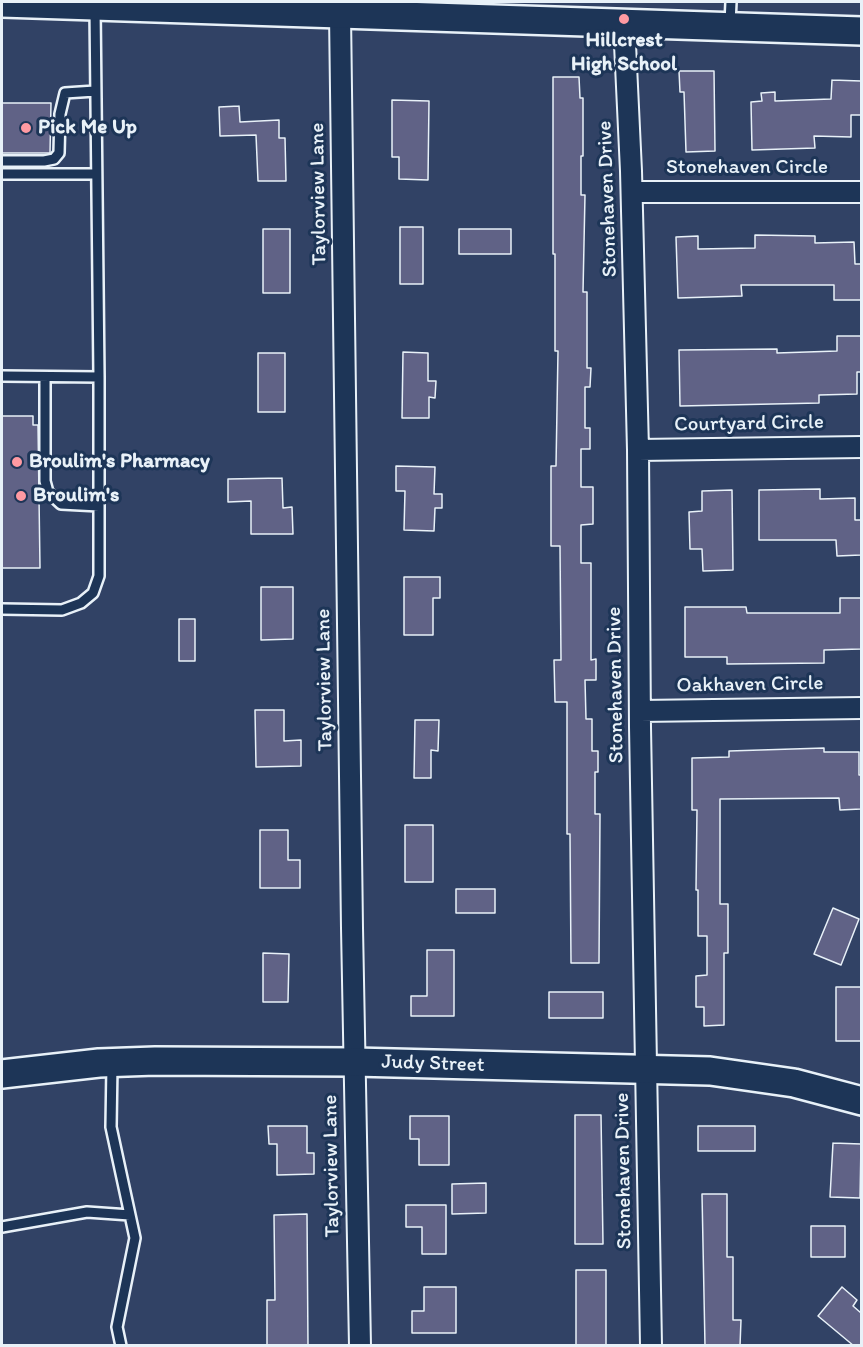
<!DOCTYPE html>
<html>
<head>
<meta charset="utf-8">
<style>
  body { margin:0 }
  #map { position:relative; width:863px; height:1347px; overflow:hidden; background:#314265; font-family:Itim,sans-serif }
  canvas { display:block }
  .frame { position:absolute; inset:0; border:3px solid #e8f1f8; pointer-events:none }
</style>
</head>
<body>
<div id="map">
<canvas width="863" height="1347"></canvas>
<div class="frame"></div>
</div>
<script>
const ctx = document.querySelector('canvas').getContext('2d');
ctx.lineJoin = 'round';
function fillPath(path, color) {
  ctx.fillStyle = color;
  ctx.fill(path, 'evenodd');
}
function poly(rows) {
  const path = new Path2D();
  for (const r of rows) {
    path.moveTo(r[0], r[1]);
    for (let i = 2; i < r.length; i += 2) path.lineTo(r[i], r[i + 1]);
  }
  return path;
}
function trace(path, color, width, dash) {
  ctx.strokeStyle = color;
  ctx.lineWidth = width;
  ctx.lineCap = dash ? 'butt' : 'round';
  ctx.setLineDash(dash || []);
  ctx.stroke(path);
}
function label(font, color, halo, rows, align = 'center') {
  ctx.font = font + ' Itim,sans-serif';
  ctx.lineWidth = 6;
  ctx.setLineDash([]);
  ctx.textBaseline = 'middle';
  ctx.strokeStyle = halo;
  ctx.fillStyle = color;
  for (const [text, x, y, turn = 0] of rows) {
    ctx.save();
    ctx.translate(x, y);
    ctx.rotate((+turn || 0) * Math.PI / 180);
    ctx.textAlign = isNaN(turn) ? turn : align;
    if (halo) ctx.strokeText(text, 0, 0);
    ctx.fillText(text, 0, 0);
    ctx.restore();
  }
}
const building = poly([
  [679,71,714,71,715,151,686,152,684,92,680,92,679,71],
  [553,77,579,77,580,98,583,98,583,156,581,156,581,195,585,195,583,292,587,292,587,368,591,368,590,387,585,387,585,428,590,428,590,449,581,449,581,487,593,487,593,524,581,525,581,563,591,563,591,660,596,659,596,680,585,680,586,719,592,719,592,751,598,751,598,772,595,772,595,814,600,814,599,963,571,963,570,834,567,834,567,702,555,702,554,660,561,660,560,546,551,546,551,466,556,466,558,351,555,351,555,254,553,254,553,77],
  [832,80,861,81,861,115,851,115,851,137,814,136,815,148,752,150,751,102,762,101,761,93,775,92,775,101,831,99,832,80],
  [392,100,429,101,428,180,399,179,399,157,392,157,392,100],
  [2,103,51,103,50,153,2,153,2,103],
  [239,106,240,122,279,120,279,138,285,138,286,181,258,181,256,135,220,136,219,107,239,106],
  [400,227,423,227,423,284,400,284,400,227],
  [263,229,290,229,290,293,263,293,263,229],
  [459,229,511,229,511,254,459,254,459,229],
  [755,235,815,236,815,243,854,242,855,264,861,264,861,300,834,300,834,285,741,285,742,296,678,298,676,237,698,236,698,249,755,248,755,235],
  [837,336,861,336,861,372,857,372,857,394,819,395,819,403,680,406,679,350,777,349,777,353,837,351,837,336],
  [403,352,428,353,428,381,436,381,435,398,429,397,429,418,402,418,403,352],
  [258,353,285,353,285,412,258,412,258,353],
  [2,416,33,416,33,425,38,425,40,568,2,568,2,416],
  [396,466,435,467,434,494,442,494,442,508,435,508,434,531,404,530,405,491,396,491,396,466],
  [282,478,283,508,292,507,293,534,251,534,251,501,228,502,228,479,282,478],
  [820,489,820,499,855,498,855,520,861,520,861,555,837,556,836,540,759,540,759,490,820,489],
  [732,490,733,570,703,571,702,549,690,549,689,512,702,511,702,491,732,490],
  [404,577,440,577,440,598,433,598,433,635,404,635,404,577],
  [261,587,293,587,293,639,261,640,261,587],
  [840,598,861,598,861,649,824,650,824,663,727,664,727,657,685,657,685,607,746,607,747,613,840,613,840,598],
  [179,619,195,619,195,661,179,661,179,619],
  [255,710,284,710,284,741,301,740,301,766,256,767,255,710],
  [415,720,439,720,438,751,431,750,431,778,414,778,415,720],
  [824,748,824,752,859,752,859,775,861,775,861,809,840,810,839,798,720,799,720,904,728,904,728,953,724,953,724,1025,704,1026,704,1007,696,1007,696,976,707,975,707,936,698,936,698,890,696,890,697,810,692,810,692,758,729,757,729,751,824,748],
  [405,825,433,825,433,882,405,882,405,825],
  [260,830,288,830,288,860,300,860,300,888,260,888,260,830],
  [456,889,495,889,495,913,456,913,456,889],
  [833,908,859,919,841,965,814,954,833,908],
  [427,950,454,950,454,1016,411,1016,411,996,427,996,427,950],
  [263,953,289,954,288,1002,263,1002,263,953],
  [836,987,861,987,861,1041,836,1041,836,987],
  [549,992,603,992,603,1018,549,1018,549,992],
  [575,1115,601,1115,603,1244,575,1244,575,1115],
  [410,1116,449,1116,449,1165,419,1165,419,1139,410,1139,410,1116],
  [268,1126,307,1126,307,1153,314,1153,314,1174,277,1175,277,1144,269,1144,268,1126],
  [698,1126,755,1126,755,1151,698,1151,698,1126],
  [833,1143,861,1144,860,1198,830,1197,833,1143],
  [486,1183,486,1213,452,1214,452,1184,486,1183],
  [702,1194,727,1194,727,1257,733,1257,733,1320,741,1320,740,1346,705,1346,702,1194],
  [406,1205,446,1205,446,1254,422,1254,422,1227,406,1227,406,1205],
  [307,1214,308,1346,267,1346,267,1300,275,1300,274,1215,307,1214],
  [811,1226,845,1226,845,1257,811,1257,811,1226],
  [576,1270,606,1270,606,1346,576,1346,576,1270],
  [424,1287,456,1287,456,1333,412,1333,412,1311,424,1311,424,1287],
  [842,1287,857,1300,853,1306,861,1313,861,1346,854,1346,818,1316,842,1287]
]);
const lane = poly([
  [730,23,731,2],
  [2,161,44,161,54,159,59,153,60,114,65,93,95,91],
  [2,174,96,174],
  [2,376,99,377,95,8],
  [45,377,45,481,48,492,61,504,99,506],
  [2,609,62,610,81,603,93,593,99,576,99,377],
  [112,1065,111,1127,135,1238,117,1327,121,1346],
  [2,1227,87,1212,130,1215]
]);
const street = poly([
  [340,14,352,928,360,1346],
  [624,23,631,171,638,450,640,727,651,1346],
  [632,192,862,192],
  [638,450,862,447],
  [640,711,862,708]
]);
const secondary = poly([
  [2,3,862,31],
  [2,1074,99,1063,155,1061,355,1062,710,1071,794,1083,862,1101]
]);
const markers = [
  [624,19,6,"#ff9aa2"],
  [26,128,6,"#ff9aa2"],
  [17,462,6,"#ff9aa2"],
  [21,496,6,"#ff9aa2"]
];
const poiNames = [
  ["Hillcrest",624,41,"center"],
  ["High School",624,65,"center"],
  ["Pick Me Up",38,128],
  ["Broulim's Pharmacy",29,462],
  ["Broulim's",33,496]
];
const streetNames = [
  ["Stonehaven Circle",747,168],
  ["Taylorview Lane",319,194,-91],
  ["Stonehaven Drive",608,199,-92],
  ["Courtyard Circle",749,424,-1],
  ["Taylorview Lane",325,680,-91],
  ["Stonehaven Drive",616,685,-91],
  ["Oakhaven Circle",750,685,-1],
  ["Judy Street",433,1064,2],
  ["Taylorview Lane",332,1166,-91],
  ["Stonehaven Drive",624,1171,-91]
];
fillPath(building, '#606286');
trace(building, '#e8f1f8', 1.5);
trace(lane, '#e8f1f8', 14);
trace(street, '#e8f1f8', 24);
trace(secondary, '#e8f1f8', 32);
trace(lane, '#1d3557', 9);
trace(street, '#1d3557', 20);
trace(secondary, '#1d3557', 27);
for (const [x, y, r, color] of markers) {
  const dot = new Path2D();
  dot.arc(x, y, r, 0, 2 * Math.PI);
  ctx.fillStyle = color;
  ctx.fill(dot);
  trace(dot, '#1d3557', 2);
}
label('bold 21px', '#e8f1f8', '#1d3557', poiNames, 'left');
label('21px', '#e8f1f8', '#1d3557', streetNames);
</script>
</body>
</html>
